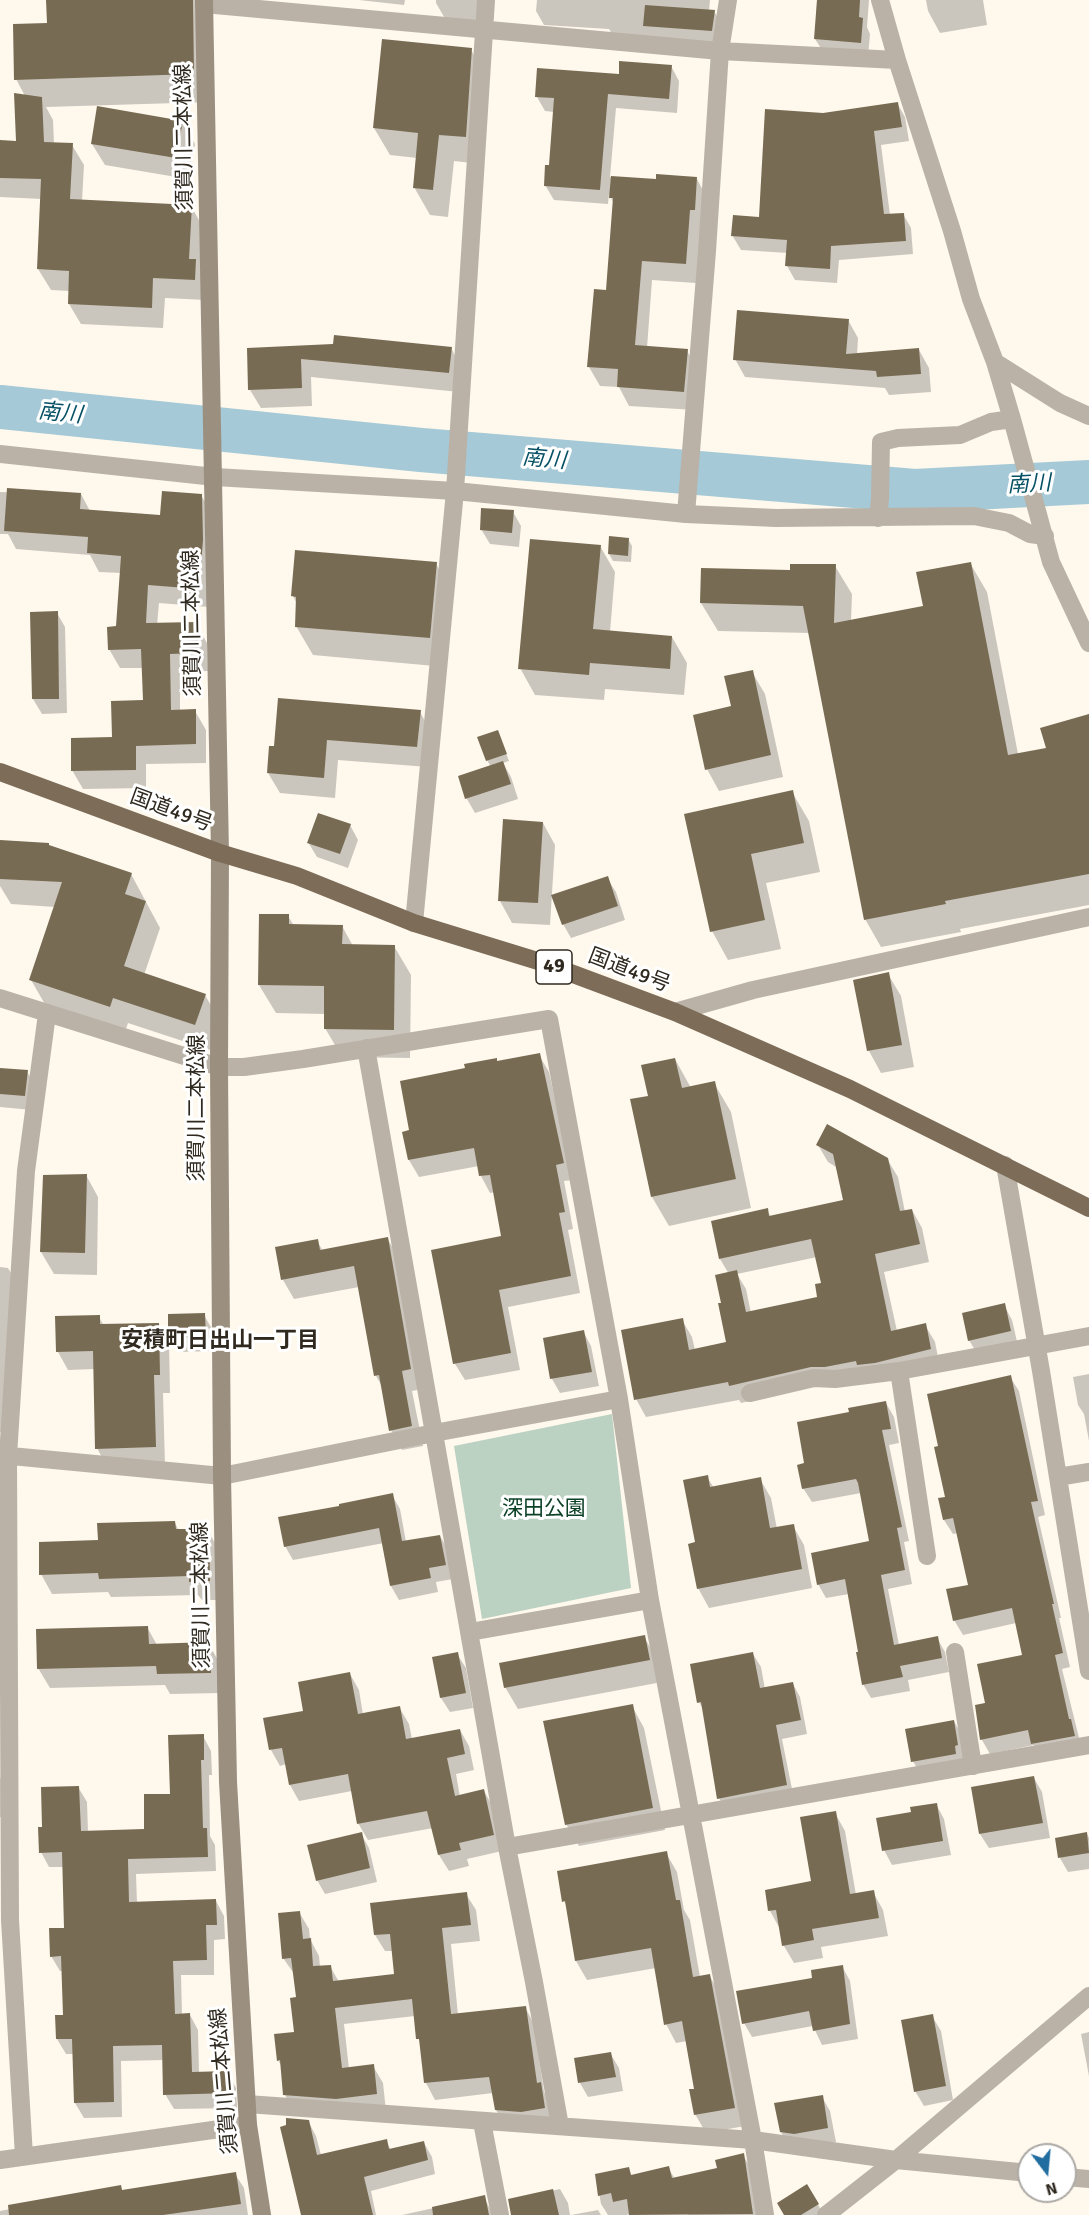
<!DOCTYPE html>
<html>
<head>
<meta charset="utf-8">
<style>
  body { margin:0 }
  #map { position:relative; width:1089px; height:2215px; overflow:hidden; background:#fef8ed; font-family:Signika,sans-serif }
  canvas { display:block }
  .north { position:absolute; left:1017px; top:2143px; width:60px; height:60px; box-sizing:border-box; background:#fff; border:2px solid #aca9a5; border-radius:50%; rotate:164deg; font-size:16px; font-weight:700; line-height:24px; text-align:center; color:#2f291f }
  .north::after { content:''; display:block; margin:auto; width:21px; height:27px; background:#226da0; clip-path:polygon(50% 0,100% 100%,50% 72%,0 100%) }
</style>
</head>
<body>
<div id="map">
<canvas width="1089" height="2215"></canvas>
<div class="north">N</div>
</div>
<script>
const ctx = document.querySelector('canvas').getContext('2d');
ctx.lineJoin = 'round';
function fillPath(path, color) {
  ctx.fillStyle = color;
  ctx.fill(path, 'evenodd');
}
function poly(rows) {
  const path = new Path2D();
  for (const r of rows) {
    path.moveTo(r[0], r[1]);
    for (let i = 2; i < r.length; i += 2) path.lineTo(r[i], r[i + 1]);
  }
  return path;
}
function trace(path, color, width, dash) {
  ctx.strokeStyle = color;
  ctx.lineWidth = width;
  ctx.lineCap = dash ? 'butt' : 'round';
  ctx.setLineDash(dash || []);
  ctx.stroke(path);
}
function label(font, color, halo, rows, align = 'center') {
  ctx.font = font + ' Signika,"Noto Sans JP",sans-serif';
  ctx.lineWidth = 6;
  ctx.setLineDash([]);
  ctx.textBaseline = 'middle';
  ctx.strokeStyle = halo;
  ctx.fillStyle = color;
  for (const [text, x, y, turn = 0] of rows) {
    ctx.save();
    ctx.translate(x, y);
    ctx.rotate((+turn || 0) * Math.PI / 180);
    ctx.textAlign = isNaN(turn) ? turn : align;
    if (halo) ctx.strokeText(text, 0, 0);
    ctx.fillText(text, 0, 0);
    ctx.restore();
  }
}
const green = poly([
  [612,1414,631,1588,482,1619,454,1446]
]);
const shadow = poly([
  [48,0,207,0,210,102,46,107,53,120,54,144,72,145,84,165,82,201,191,206,203,227,206,300,165,298,163,328,81,324,69,304,70,291,51,290,38,269,42,199,0,197,0,141,17,142,25,96,16,79,48,24],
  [359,0,405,0,404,5],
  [436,0,494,0,485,26,447,22,436,3],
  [537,0,710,0,709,11,714,11,722,25,719,44,612,34,609,29,544,25,536,11],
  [817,0,869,0,867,27,870,34,868,57,824,53,815,39],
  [926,0,983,0,987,25,940,33,928,11],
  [471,50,487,77,481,164,454,161,448,217,430,215,414,187,417,158,390,155,374,128],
  [671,66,679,81,677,113,616,108,610,177,657,181,697,179,707,198,696,283,652,280,647,348,687,351,698,370,695,410,629,406,619,387,600,386,589,367,608,292,614,204,609,194,608,204,554,200,545,185,550,167,554,112,545,111,537,97,620,76],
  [897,103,905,117,909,141,881,145,890,215,903,214,911,228,913,254,839,260,837,283,795,280,787,266,788,253,741,250,732,235,760,218,823,115],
  [182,122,195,144,188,179,105,165,92,144],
  [848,320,858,338,857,355,919,350,929,368,931,392,889,395,885,388,745,377,735,359],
  [335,346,451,348,461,367,459,392,311,377,312,406,261,408,250,390,249,349],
  [0,492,81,494,90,511,161,517,201,495,212,514,209,607,159,603,157,625,196,624,207,643,208,671,180,672,180,711,195,711,206,730,206,763,146,764,146,788,83,789,72,770,113,738,144,701,143,668,120,668,109,649,117,628,121,573,99,572,90,555,16,549,8,534,0,534],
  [513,512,521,526,519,547,490,544,481,529],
  [628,539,632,546,631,562,613,561,609,554],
  [600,546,615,572,610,632,672,637,687,663,684,695,605,689,604,700,535,695,520,668],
  [970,563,987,592,1018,754,1047,749,1089,715,1089,905,960,929,961,932,881,947,865,919,810,633,718,631,701,603,791,571,835,566,852,594,851,622,924,607],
  [436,564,453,593,446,667,313,655,296,626,297,604,293,596],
  [32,613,57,613,65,627,67,713,42,714,33,699],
  [752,672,765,694,783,777,719,791,707,769,733,708],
  [420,712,431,732,428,767,338,760,335,798,280,793,268,773,276,748],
  [498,732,509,761,503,763,511,777,518,799,475,813,467,799,460,777,491,767,487,760],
  [792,792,809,821,820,872,766,883,781,949,728,960,712,931,686,815],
  [543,823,555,845,550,925,512,923,500,901],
  [350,825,358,840,348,868,317,857,308,842],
  [0,842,50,847,131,874,160,928,144,975,205,995,220,1021,210,1050,128,1023,125,1032,46,1006,31,980,55,907,11,904,0,886],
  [607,878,616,892,625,920,571,938,563,924],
  [288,916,294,926,342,926,353,946,394,946,411,975,410,1058,342,1057,325,1028,325,1014,276,1013,259,985],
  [888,974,901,996,914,1067,881,1073,869,1051,855,981],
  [539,1055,549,1072,573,1180,564,1181,573,1229,568,1230,580,1293,508,1307,520,1370,465,1380,455,1364,503,1237,495,1192,490,1193,481,1176,479,1166,419,1177,409,1160,411,1132,498,1063],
  [675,1059,691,1088,714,1083,731,1112,751,1208,669,1226,652,1197,632,1100,649,1097],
  [0,1069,27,1072,36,1086,32,1110,0,1107],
  [818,1145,887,1159,898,1177,905,1212,912,1210,922,1228,929,1262,884,1272,897,1331,925,1325,935,1342,940,1367,822,1384,741,1403,739,1400,646,1417,636,1399,682,1320,692,1337,695,1350,728,1343,723,1304,729,1274,720,1259,767,1210,771,1217,845,1202,836,1167,828,1162],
  [817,1257,822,1284,819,1298,751,1313,746,1289,737,1274],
  [86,1175,98,1197,97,1275,54,1274,41,1252],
  [387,1238,399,1258,422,1389,412,1391,423,1446,402,1450,391,1430,383,1388,376,1376,359,1287,294,1299,283,1280,317,1241,323,1251],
  [0,1267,8,1268,19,1287,8,1432,0,1432],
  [1004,1305,1012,1320,1018,1346,978,1355,969,1340],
  [204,1315,212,1329,213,1351,178,1352,169,1337],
  [99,1317,104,1326,158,1324,169,1342,170,1393,163,1393,165,1465,107,1467,97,1448,95,1369,68,1370,58,1352],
  [583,1331,591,1346,599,1386,560,1393,552,1379,545,1339],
  [1089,1374,1089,1441,1084,1414,1078,1405,1073,1377],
  [1010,1377,1019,1391,1045,1515,1038,1517,1061,1618,1059,1618,1070,1667,1062,1669,1082,1750,1041,1758,1034,1745,990,1754,982,1740,977,1706,987,1704,1023,1656,1016,1623,963,1635,954,1620,969,1586,958,1533,953,1534,944,1520,946,1498,940,1447],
  [886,1403,894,1417,899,1443,889,1445,909,1541,904,1542,912,1584,888,1589,899,1645,937,1638,945,1652,949,1672,908,1680,910,1691,871,1698,863,1684,860,1653,849,1594,826,1598,818,1584,871,1543,861,1493,812,1502,803,1488,806,1465,850,1413],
  [707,1477,714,1488,760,1479,771,1498,777,1529,793,1526,804,1545,812,1588,709,1608,698,1588,697,1544],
  [392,1495,400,1509,406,1542,440,1536,448,1550,453,1579,436,1582,438,1592,399,1600,391,1586,384,1543,293,1560,285,1546],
  [175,1523,179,1531,208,1531,219,1550,220,1600,202,1600,198,1595,111,1597,108,1592,52,1594,41,1574,99,1542],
  [147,1627,157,1645,209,1644,220,1664,221,1693,170,1694,165,1685,50,1688,38,1668],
  [644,1637,657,1659,662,1682,518,1709,505,1687],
  [457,1654,466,1668,473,1708,450,1712,441,1698],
  [753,1654,761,1667,765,1689,793,1684,800,1697,807,1734,782,1739,794,1799,727,1812,719,1798,704,1711,699,1702],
  [350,1674,359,1690,363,1715,399,1707,409,1724,412,1739,460,1730,469,1746,474,1770,456,1774,460,1797,484,1791,493,1807,502,1851,467,1859,469,1866,449,1871,439,1855,433,1828,368,1840,358,1823,352,1791,299,1801,290,1785,286,1764,280,1766,271,1750,305,1712],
  [632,1706,644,1728,665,1830,579,1846,566,1824],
  [954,1721,962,1736,966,1759,921,1776,913,1761],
  [203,1736,211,1751,212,1775,209,1775,210,1836,215,1845,216,1871,136,1874,137,1903,216,1901,224,1916,225,1939,214,1940,214,1975,181,1975,182,2015,190,2015,198,2030,199,2073,228,2073,236,2088,237,2108,174,2109,165,2094,164,2060,121,2061,122,2117,84,2118,75,2103,74,2054,66,2054,57,2039,57,2017,64,2017,63,1971,60,1971,51,1956,65,1930,64,1867,49,1867,41,1852,44,1828,78,1787,87,1802,88,1832,146,1831,171,1795],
  [0,1777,5,1786,6,1817,0,1817],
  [1034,1778,1042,1792,1050,1838,989,1848,980,1834],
  [936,1804,944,1819,951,1855,892,1865,884,1850,913,1813],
  [835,1813,845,1831,856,1895,873,1892,883,1910,888,1936,821,1947,823,1958,794,1963,784,1946,780,1929,770,1911,813,1883],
  [361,1834,369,1848,377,1882,325,1894,317,1880],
  [1087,1834,1089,1838,1089,1869,1068,1872,1060,1858],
  [666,1853,677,1872,684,1910,690,1920,700,1977,709,1975,720,1994,745,2126,706,2133,695,2114,696,2090,687,2041,676,2043,666,2024,656,1968,587,1980,576,1961,567,1907,564,1901],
  [466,1894,476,1910,480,1941,451,1944,458,2015,525,2007,534,2024,544,2092,549,2100,554,2125,506,2127,496,2110,493,2093,435,2100,426,2083,422,2045,418,2038,415,2016,344,2024,349,2069,373,2066,383,2083,386,2111,294,2112,285,2095,282,2067,278,2060,295,2033,297,1999,295,1975,283,1958,299,1912,309,1929,310,1939,319,1956,320,1967,330,1966,339,1982,396,1976,393,1951,385,1951,375,1935],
  [842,1966,850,1981,858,2039,822,2045,813,2026,752,2037,744,2023,814,1979],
  [932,2016,941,2031,953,2100,924,2106,915,2091],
  [1089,2032,1089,2076,1081,2034],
  [610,2053,619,2068,623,2091,588,2097,580,2083],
  [822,2097,830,2111,836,2142,803,2148,789,2147,781,2132],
  [308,2121,316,2136,321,2155,386,2141,391,2150,424,2143,432,2157,435,2174,371,2191,376,2215,303,2215],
  [743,2155,750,2167,758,2215,688,2215,680,2178,719,2169],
  [668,2168,677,2182,655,2208,626,2215,608,2215,601,2204,596,2175,628,2169,632,2176],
  [235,2174,244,2188,248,2215,0,2215,0,2211,120,2187,123,2191],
  [807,2186,824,2215,786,2215],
  [560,2189,568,2203,570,2215,512,2215,510,2200],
  [484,2197,493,2215,402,2215],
  [598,2210,601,2215,571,2215]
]);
const river = poly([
  [0,407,421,450,915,491,1089,482]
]);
const building = poly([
  [46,0,193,0,194,74,14,80,13,24,47,23],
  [817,0,860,0,859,17,863,18,861,43,814,39],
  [645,5,715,10,712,31,643,26],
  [382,39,472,48,466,137,439,135,433,190,413,188,418,133,373,128],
  [619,61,672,65,669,99,608,94,600,190,544,186,545,165,549,165,554,98,535,97,537,68,619,74],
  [14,93,42,97,44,142,73,143,70,199,192,205,189,259,196,259,195,280,153,278,152,308,68,304,69,271,37,269,41,179,0,178,0,140,16,141],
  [898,102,902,127,874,131,884,214,904,213,906,241,831,246,830,269,785,266,787,240,731,236,733,215,759,217,765,109,823,113],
  [97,106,183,121,176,158,91,144],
  [656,174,697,177,695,210,690,210,686,264,642,261,635,345,688,349,684,392,617,387,618,369,587,367,594,289,606,290,613,198,609,198,611,176,656,179],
  [737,310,849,319,846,354,919,348,921,374,877,377,876,371,733,360],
  [334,335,452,347,449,373,301,359,302,388,248,390,247,348,333,344],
  [7,488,81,493,80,509,160,515,162,491,202,494,203,540,199,589,148,585,146,623,197,622,198,653,170,654,171,710,196,709,196,744,136,746,136,770,71,771,71,738,112,737,111,701,143,700,141,649,108,650,107,627,116,626,121,556,87,553,88,537,4,531],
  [481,508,514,510,512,533,480,530],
  [609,536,629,538,628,556,608,554],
  [530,539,601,545,593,629,672,636,670,669,590,663,589,675,518,669],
  [295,550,437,562,430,638,295,627,296,597,291,596],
  [971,562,1008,755,1046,748,1040,728,1089,714,1089,874,945,901,946,904,864,920,803,606,700,603,701,568,790,570,790,564,836,564,834,623,923,606,916,572],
  [58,611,59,699,32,699,30,612],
  [753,670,771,755,705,770,693,715,731,706,724,676],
  [278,698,421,710,417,747,327,740,324,778,267,773,269,746,274,746],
  [498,730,507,754,486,761,477,737],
  [503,761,511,784,465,799,458,776],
  [793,790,804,843,751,854,765,920,710,932,684,814],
  [318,813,351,824,340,854,307,843],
  [503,819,543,822,538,903,498,901],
  [0,840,49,843,49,845,132,873,125,894,146,901,124,966,206,994,195,1025,113,998,110,1007,29,980,62,882,0,879],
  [608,876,618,906,562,925,551,895],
  [259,914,289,914,289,924,343,925,342,944,395,945,394,1030,324,1029,324,986,258,985],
  [889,972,902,1045,867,1051,853,980],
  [540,1053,564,1163,556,1165,565,1212,559,1213,571,1276,499,1290,511,1353,453,1364,431,1250,501,1236,490,1175,479,1176,474,1148,408,1160,402,1132,409,1130,400,1081,465,1068,464,1064,497,1058,497,1061],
  [675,1058,682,1088,715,1081,736,1179,651,1197,630,1099,648,1096,641,1065],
  [0,1068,28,1070,25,1096,0,1094],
  [827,1124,888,1158,900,1211,912,1209,920,1244,875,1254,891,1331,926,1323,931,1349,875,1363,857,1365,856,1361,825,1367,811,1367,729,1386,728,1382,634,1400,621,1330,683,1318,689,1350,726,1342,718,1303,721,1303,715,1275,737,1270,746,1312,817,1297,815,1284,821,1283,811,1239,719,1259,711,1221,768,1208,769,1216,843,1200,833,1154,816,1145],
  [87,1174,85,1253,40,1252,43,1175],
  [388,1237,411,1369,402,1371,412,1426,389,1431,379,1375,374,1376,354,1266,281,1280,275,1247,318,1239,320,1250],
  [1005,1303,1011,1331,968,1341,962,1313],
  [205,1313,206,1337,168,1338,168,1314],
  [100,1315,100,1324,159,1323,160,1375,154,1375,156,1447,95,1449,93,1351,56,1352,55,1316],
  [584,1330,592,1372,550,1379,543,1338],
  [1011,1375,1038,1501,1031,1502,1054,1604,1052,1604,1063,1653,1055,1655,1069,1719,1071,1719,1075,1736,1031,1744,1028,1730,980,1740,975,1705,985,1703,977,1664,1022,1655,1012,1608,953,1621,946,1589,968,1585,953,1518,943,1520,938,1498,945,1497,934,1447,938,1446,927,1394],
  [886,1401,891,1429,882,1430,902,1527,897,1528,905,1570,881,1575,894,1645,938,1636,942,1658,900,1666,903,1677,862,1685,856,1652,858,1652,845,1579,817,1585,811,1553,869,1541,858,1483,856,1479,802,1489,797,1465,804,1463,797,1422,849,1412,848,1408],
  [708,1475,710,1487,761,1477,770,1528,794,1524,802,1569,697,1589,688,1544,695,1542,683,1480],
  [393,1493,402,1541,440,1535,446,1565,429,1568,431,1578,390,1586,379,1528,284,1547,278,1517,339,1506,339,1504],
  [175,1521,176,1529,209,1529,210,1581,189,1582,189,1576,99,1579,98,1573,39,1575,39,1542,98,1540,97,1523],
  [148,1626,149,1644,210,1642,211,1673,157,1674,156,1666,37,1669,36,1629],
  [645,1635,650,1660,504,1688,499,1663],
  [458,1652,466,1693,440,1698,432,1657],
  [753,1652,760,1688,793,1682,801,1720,776,1725,787,1785,717,1799,701,1702,697,1703,690,1664],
  [350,1672,358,1714,400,1706,406,1739,460,1729,465,1754,447,1758,455,1796,484,1789,494,1835,459,1843,461,1850,438,1855,427,1811,357,1824,348,1774,289,1785,282,1748,269,1750,263,1718,303,1711,298,1682],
  [633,1704,653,1808,565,1825,543,1721],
  [954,1720,958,1745,955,1746,956,1754,911,1762,905,1729],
  [204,1734,204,1760,201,1760,203,1828,207,1828,208,1857,128,1859,129,1902,216,1899,217,1925,206,1925,207,1960,173,1961,175,2014,190,2013,192,2072,228,2071,229,2093,163,2095,162,2045,113,2046,114,2102,74,2103,72,2039,56,2039,55,2015,63,2015,61,1956,50,1957,49,1928,64,1928,62,1852,39,1853,38,1827,42,1827,41,1787,79,1786,81,1831,144,1829,144,1794,170,1794,168,1735],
  [1034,1776,1043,1823,979,1834,971,1787],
  [937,1803,943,1841,882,1851,876,1818,911,1812,910,1807],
  [836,1811,850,1894,874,1890,879,1918,812,1929,814,1940,782,1946,776,1910,768,1911,765,1890,811,1881,800,1817],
  [362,1832,370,1868,316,1881,307,1845],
  [1087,1832,1089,1853,1058,1858,1055,1838],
  [667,1851,676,1900,680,1900,693,1977,710,1974,735,2108,694,2115,689,2089,694,2089,682,2021,664,2025,651,1948,575,1961,565,1901,562,1902,557,1871],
  [467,1892,471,1925,442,1928,451,2014,526,2006,537,2083,541,2082,545,2108,521,2112,495,2110,489,2077,424,2083,419,2039,416,2039,412,1999,335,2008,342,2068,374,2064,377,2094,336,2099,283,2095,280,2060,277,2061,274,2034,294,2032,290,1998,296,1997,291,1958,282,1959,278,1913,300,1911,303,1939,311,1938,313,1966,331,1965,333,1981,394,1974,390,1934,374,1935,370,1903],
  [843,1965,850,2024,813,2031,809,2011,742,2024,736,1991,812,1978,811,1970],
  [933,2014,946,2086,914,2092,901,2020],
  [611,2052,616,2077,578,2083,574,2058],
  [823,2095,828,2128,794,2134,780,2132,774,2103],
  [286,2118,309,2120,317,2155,387,2139,389,2149,424,2141,428,2160,364,2177,373,2215,301,2215,280,2127,286,2125],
  [744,2153,753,2214,629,2215,627,2199,613,2202,611,2193,598,2196,595,2174,629,2167,631,2175,669,2166,672,2178,717,2168,715,2160],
  [236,2172,241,2204,163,2215,9,2215,8,2205,121,2185,122,2190],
  [807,2184,819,2204,801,2215,784,2215,777,2203],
  [553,2189,559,2215,511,2215,508,2199],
  [485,2195,489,2215,433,2215,432,2207]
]);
const minor = poly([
  [880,0,897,60,952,231,971,299,995,362,1012,419,1051,562,1089,643],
  [204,4,720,51,897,60],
  [995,362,1060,403,1089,416],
  [0,454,215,477,455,491,686,514,776,518,974,516,1009,523,1030,534,1045,536],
  [686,514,707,251,720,51,728,0],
  [878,518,880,499,881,442,898,438,960,435,991,422,1012,419],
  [414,923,455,491,486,0],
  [0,998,219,1067,244,1067,303,1059,549,1019,619,1399,650,1600,753,2140,765,2215],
  [675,1012,753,990,1089,917],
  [366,1048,507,1847,534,1982,560,2126],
  [1005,1165,1041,1371,1089,1671],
  [899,1371,927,1556],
  [750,1393,814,1378,835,1379,899,1371,1089,1336],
  [0,1455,222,1476,434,1433,619,1399],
  [1058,1477,1089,1472],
  [470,1632,650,1600],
  [955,1652,973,1766],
  [507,1847,1089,1745],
  [247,2104,753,2140,896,2160,1029,2173],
  [482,2122,500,2215],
  [24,2156,10,1920,8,1456,26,1171,47,1014],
  [0,2160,248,2125],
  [1065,2177,1089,2179],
  [826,2215,896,2160,1089,1996]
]);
const secondary = poly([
  [204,0,220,853,219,1067,222,1476,228,1782,248,2125,262,2215]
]);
const trunk = poly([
  [0,772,220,853,297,876,414,923,541,962,675,1012,850,1089,1089,1208]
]);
const shields = [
  [554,967,36]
];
const shieldNames = [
  ["49",554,967]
];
const streetNames = [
  ["須賀川二本松線",185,137,-91],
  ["須賀川二本松線",193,623,-91],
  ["国道49号",171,811,20],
  ["国道49号",629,971,21],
  ["須賀川二本松線",197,1108,-90],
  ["須賀川二本松線",202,1595,-91],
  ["須賀川二本松線",225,2081,-95]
];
const parkNames = [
  ["深田公園",544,1509]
];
const waterNames = [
  ["南川",60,414,6],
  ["南川",544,460,5],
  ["南川",1029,485,-3]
];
const neighbourhoodNames = [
  ["安積町日出山一丁目",220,1341]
];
fillPath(green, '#bbd1c2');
fillPath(shadow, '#0003');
trace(river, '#a5c9d6', 44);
fillPath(building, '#786b53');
trace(minor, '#bab2a7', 18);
trace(secondary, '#9b8f80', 18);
trace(trunk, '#7c6c58', 18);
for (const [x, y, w] of shields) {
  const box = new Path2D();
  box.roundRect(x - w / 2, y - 17, w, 34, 4.5);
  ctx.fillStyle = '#fff';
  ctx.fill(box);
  trace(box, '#2f291f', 1.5);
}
label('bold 20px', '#2f291f', null, shieldNames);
label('21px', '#2f291f', '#fff', streetNames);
label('21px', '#0c4126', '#fff', parkNames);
label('italic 22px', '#065165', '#fff', waterNames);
label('bold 22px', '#2f291f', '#fff', neighbourhoodNames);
</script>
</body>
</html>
